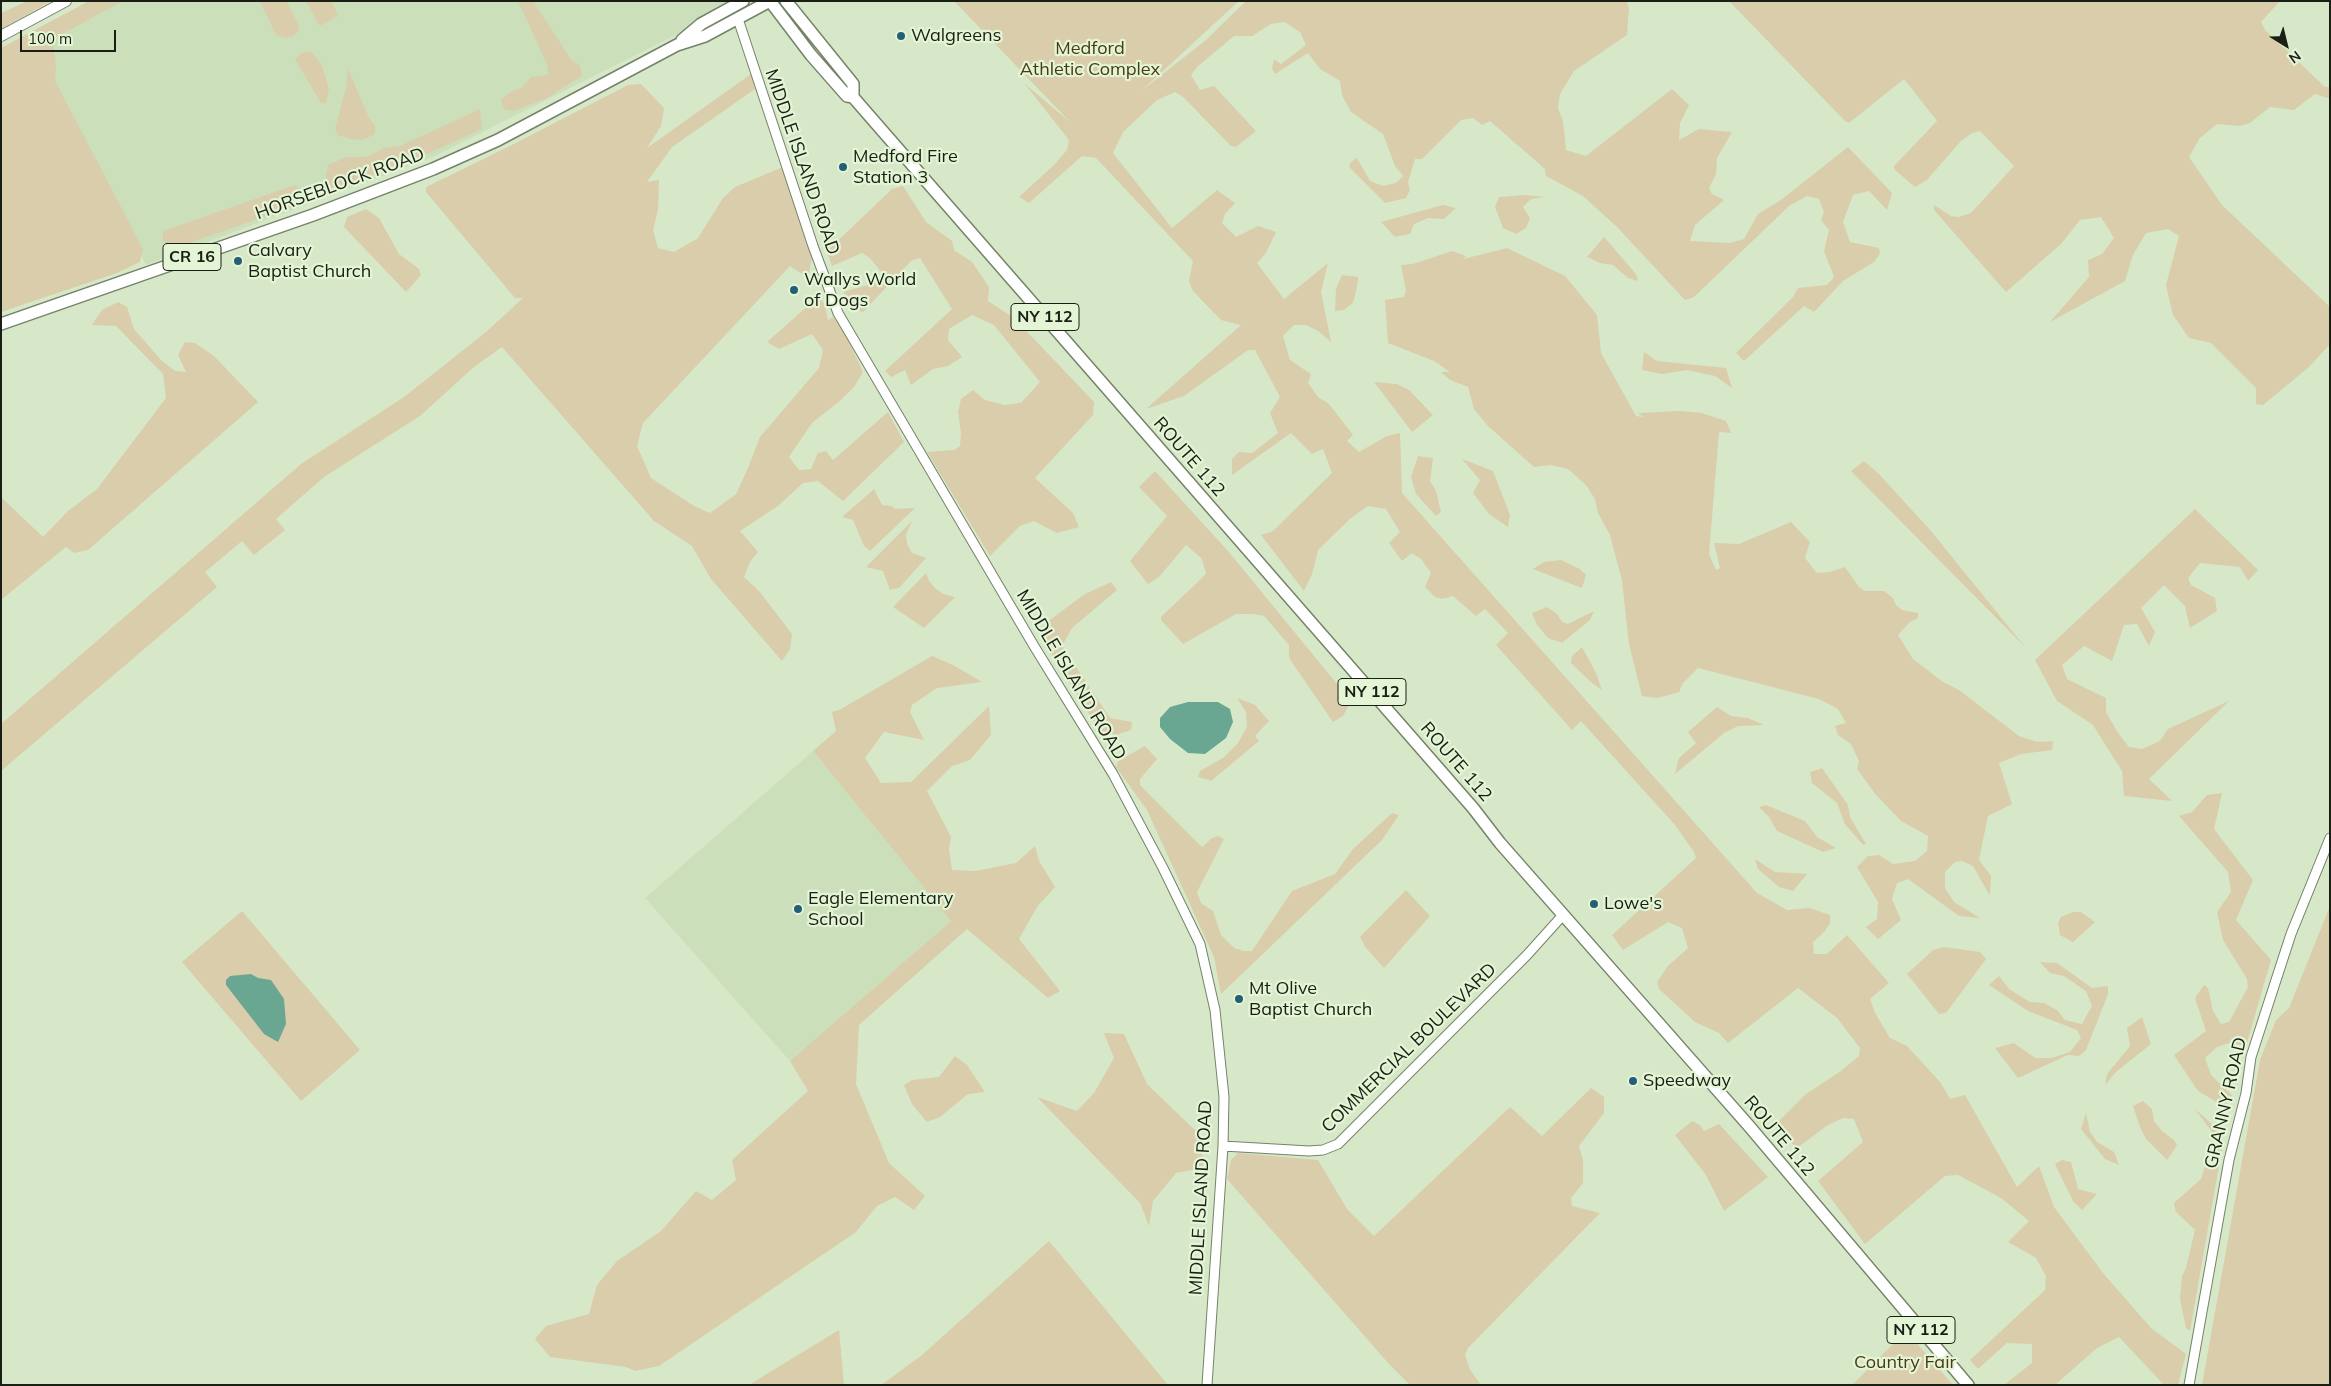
<!DOCTYPE html>
<html>
<head>
<meta charset="utf-8">
<style>
  body { margin:0 }
  #map { position:relative; width:2331px; height:1386px; overflow:hidden; background:#d7e8c9; font-family:Mulish,sans-serif }
  canvas { display:block }
  .frame { position:absolute; inset:0; border:2px solid #191f14; pointer-events:none }
  .north { position:absolute; left:2261px; top:20px; width:50px; height:50px; -webkit-text-stroke:4px #e4f5d6; paint-order:stroke; rotate:144deg; font-size:14px; font-weight:700; line-height:20px; text-align:center; color:#191f14 }
  .north::after { content:''; display:block; margin:auto; width:18px; height:22px; background:#191f14; clip-path:polygon(50% 0,100% 100%,50% 72%,0 100%) }
  .scale { position:absolute; left:20px; top:30px; width:96px; height:22px; box-sizing:border-box; border:2px solid #191f14; border-top:0; padding-left:6px; font-size:15px; line-height:18px; white-space:nowrap; color:#191f14; -webkit-text-stroke:4px #e4f5d6; paint-order:stroke }
</style>
</head>
<body>
<div id="map">
<canvas width="2331" height="1386"></canvas>
<div class="frame"></div>
<div class="north">N</div>
<div class="scale">100 m</div>
</div>
<script>
const ctx = document.querySelector('canvas').getContext('2d');
ctx.lineJoin = 'round';
function fillPath(path, color) {
  ctx.fillStyle = color;
  ctx.fill(path, 'evenodd');
}
function poly(rows) {
  const path = new Path2D();
  for (const r of rows) {
    path.moveTo(r[0], r[1]);
    for (let i = 2; i < r.length; i += 2) path.lineTo(r[i], r[i + 1]);
  }
  return path;
}
function trace(path, color, width, dash) {
  ctx.strokeStyle = color;
  ctx.lineWidth = width;
  ctx.lineCap = dash ? 'butt' : 'round';
  ctx.setLineDash(dash || []);
  ctx.stroke(path);
}
function label(font, color, halo, rows, align = 'center') {
  ctx.font = font + ' Mulish,sans-serif';
  ctx.lineWidth = 4.5;
  ctx.setLineDash([]);
  ctx.textBaseline = 'middle';
  ctx.strokeStyle = halo;
  ctx.fillStyle = color;
  for (const [text, x, y, turn = 0] of rows) {
    ctx.save();
    ctx.translate(x, y);
    ctx.rotate((+turn || 0) * Math.PI / 180);
    ctx.textAlign = isNaN(turn) ? turn : align;
    if (halo) ctx.strokeText(text, 0, 0);
    ctx.fillText(text, 0, 0);
    ctx.restore();
  }
}
const built = poly([
  [101,1,743,1,433,157,146,265,30,39],
  [813,751,951,921,790,1061,645,898]
]);
const green = poly([
  [28,1,51,1,1,29,1,13],
  [89,1,123,1,53,39,56,66,55,81,143,249,140,262,117,273,1,312,1,48],
  [260,1,287,1,299,27,298,32,292,37,285,38,276,35],
  [306,1,332,1,338,16,322,25,318,24],
  [518,1,533,1,572,61,580,65,582,76,545,99,514,111,504,109,501,100,510,92,521,88,531,77,548,75,547,64],
  [954,1,1239,1,1140,92,1206,40,1246,1,1627,1,1629,8,1627,35,1574,71,1560,94,1558,108,1563,121,1566,150,1586,156,1672,89,1689,105,1680,123,1679,140,1699,129,1732,132,1717,158,1716,174,1709,188,1712,194,1724,200,1695,225,1690,241,1730,243,1744,239,1758,214,1781,200,1848,147,1892,193,1887,210,1869,191,1853,195,1843,222,1850,242,1879,248,1880,253,1874,262,1843,281,1814,312,1804,306,1744,361,1736,353,1793,297,1798,288,1827,285,1834,277,1824,251,1829,230,1821,220,1824,212,1819,199,1807,196,1789,206,1694,297,1685,300,1617,227,1583,196,1546,176,1545,169,1490,121,1482,125,1473,118,1461,120,1422,159,1415,159,1408,182,1410,190,1406,198,1385,203,1349,167,1351,162,1357,158,1370,181,1383,186,1396,183,1403,176,1395,166,1383,134,1351,112,1342,95,1340,81,1320,69,1308,53,1275,74,1272,69,1274,59,1281,64,1306,45,1300,32,1285,22,1271,24,1252,36,1234,36,1197,67,1191,75,1200,90,1214,86,1256,131,1236,147,1231,146,1183,97,1175,92,1157,100,1123,132,1113,153,1172,228,1217,190,1235,203,1225,214,1222,223,1236,237,1258,226,1276,232,1266,253,1257,263,1284,299,1328,263,1321,292,1331,342,1318,331,1306,325,1294,325,1283,336,1290,360,1311,374,1308,383,1318,397,1329,404,1353,435,1347,441,1359,452,1387,436,1400,433,1402,493,1757,893,1787,910,1809,908,1830,915,1830,923,1824,932,1813,942,1814,954,1827,954,1847,935,1889,983,1870,999,1875,1013,1890,1038,1907,1046,1941,1083,1950,1099,1965,1095,2017,1187,2039,1166,2054,1207,2103,1273,2151,1328,2186,1354,2178,1385,2164,1385,2119,1337,2097,1348,2055,1385,2004,1385,2032,1363,2032,1344,2007,1343,1978,1369,1970,1360,2045,1290,2046,1276,2036,1258,2008,1242,2029,1221,2001,1198,1958,1175,1945,1176,1865,1244,1818,1181,1863,1142,1854,1119,1843,1118,1828,1125,1797,1148,1774,1126,1806,1094,1841,1071,1859,1056,1860,1048,1837,1018,1798,988,1728,1043,1719,1033,1695,1022,1659,989,1657,982,1668,966,1688,948,1682,928,1668,922,1623,950,1612,935,1696,858,1694,852,1675,825,1581,721,1572,730,1496,645,1508,633,1485,609,1476,616,1453,596,1442,599,1435,597,1425,587,1431,573,1421,559,1412,553,1402,561,1389,543,1400,532,1386,509,1368,506,1351,518,1318,550,1312,574,1304,591,1261,535,1273,531,1332,473,1323,449,1312,454,1291,433,1232,475,1232,459,1239,452,1252,453,1278,433,1270,413,1280,397,1255,350,1248,350,1184,396,1146,409,1241,325,1221,320,1193,291,1189,281,1193,261,1096,158,1082,156,1029,203,1019,197,1055,164,1067,150,1069,140,1024,83,1071,123],
  [1729,1,2280,1,2261,22,2265,30,2325,87,2330,87,2330,99,2315,94,2294,110,2270,107,2250,123,2239,126,2217,124,2200,138,2189,157,2222,205,2330,307,2330,344,2309,367,2263,405,2256,404,2256,388,2211,343,2189,338,2173,315,2166,285,2179,236,2168,229,2146,233,2133,255,2125,281,2050,322,2089,277,2088,260,2102,254,2114,238,2101,217,2080,220,2061,244,2006,292,1934,210,1934,205,1951,216,1958,217,1971,213,2014,166,1980,131,1972,133,1961,141,1927,180,1915,187,1894,169,1894,166,1937,121,1904,79,1849,123,1845,121],
  [310,51,322,65,329,90,326,103,321,103,295,59,302,53],
  [348,69,369,118,375,126,375,134,363,140,350,139,338,135,335,129,346,88],
  [751,74,755,89,672,147,647,182,659,180,658,210,653,230,658,248,674,252,698,238,723,198,735,187,783,167,812,257,808,278,790,266,643,423,637,446,651,478,694,506,710,513,736,494,748,468,760,437,819,368,823,350,812,334,779,349,767,342,819,296,825,305,828,320,833,317,843,329,863,372,854,387,842,399,812,423,789,457,799,470,811,469,818,453,826,451,833,460,888,412,904,442,843,501,818,481,803,483,778,506,740,531,758,552,750,562,744,577,759,591,792,634,790,649,782,661,711,579,692,546,654,521,502,347,474,367,420,416,324,477,276,519,285,530,254,555,242,541,205,572,217,587,1,771,1,724,301,464,404,397,486,332,523,298,515,298,426,192,426,187,508,147,628,85,641,84,664,108,661,126,647,148],
  [480,109,482,129,414,160,331,189,325,181,328,165,346,157,367,157,384,148,400,146],
  [295,185,300,189,298,205,172,249,163,240,163,231],
  [903,186,926,222,952,241,954,250,972,262,989,287,988,301,1014,318,1094,402,1093,415,1035,478,1073,513,1079,527,1057,533,1034,521,1020,526,990,556,927,452,954,450,960,446,961,433,958,412,961,399,973,390,985,400,1004,405,1021,403,1040,382,994,325,972,315,949,329,948,340,962,357,948,366,933,369,911,385,905,370,891,377,885,371,952,309,920,258,911,261,862,313,843,292,878,282,882,273,870,258,862,253,832,266,827,251,892,189],
  [1524,195,1546,197,1531,199,1523,207,1530,218,1526,228,1516,234,1503,228,1495,207,1499,197],
  [1443,205,1456,208,1444,219,1428,218,1414,224,1410,234,1395,237,1381,222],
  [366,209,379,218,399,254,419,269,421,275,406,292,344,227,347,217],
  [1604,237,1636,274,1638,281,1628,278,1613,265,1600,263,1587,257],
  [1507,248,1565,276,1597,315,1601,353,1636,416,1643,417,1638,413,1678,411,1702,413,1726,421,1731,433,1719,432,1709,554,1716,570,1720,568,1714,543,1739,544,1791,522,1810,542,1805,558,1817,573,1830,572,1845,567,1859,587,1865,591,1884,591,1893,598,1896,605,1902,610,1918,613,1918,618,1910,622,1898,635,1913,659,1943,682,1959,690,2019,736,2037,742,2053,741,2052,750,2021,754,1999,763,2012,804,1988,816,1979,860,1991,876,1990,896,1973,866,1962,861,1955,862,1945,872,1945,888,1954,902,1980,918,1959,916,1908,879,1897,883,1892,899,1901,920,1878,939,1866,927,1877,919,1878,902,1857,867,1868,856,1879,855,1893,864,1915,861,1927,851,1928,836,1901,821,1876,795,1857,769,1859,761,1851,744,1838,735,1835,726,1846,723,1838,709,1819,699,1698,668,1683,683,1679,692,1657,698,1642,696,1629,644,1622,581,1610,535,1598,513,1595,499,1586,485,1568,469,1550,465,1534,467,1488,426,1474,409,1468,387,1450,380,1441,372,1450,372,1434,361,1388,343,1385,300,1404,297,1406,291,1401,265,1413,264,1452,251,1466,256,1463,259],
  [1342,275,1358,277,1357,287,1353,303,1344,310,1335,311,1336,289],
  [118,302,127,307,134,329,162,361,175,371,186,372,178,355,185,342,195,343,214,356,258,402,88,550,74,553,66,547,1,600,1,497,43,537,68,511,97,489,166,398,163,374,116,326,92,325,102,310],
  [1644,352,1657,361,1726,368,1732,388,1715,376,1687,370,1662,374,1642,370],
  [1374,382,1397,384,1409,390,1433,415,1412,432],
  [1418,456,1433,458,1430,481,1436,491,1441,512,1436,516,1416,494,1411,477],
  [1462,459,1493,471,1510,515,1508,527,1489,514,1473,493,1480,480],
  [1864,461,1879,474,1931,531,2025,647,1851,471],
  [1155,471,1228,551,1351,701,1343,716,1333,722,1289,658,1289,645,1264,616,1253,614,1236,614,1183,644,1161,620,1161,617,1206,574,1202,559,1186,545,1159,577,1148,584,1130,561,1167,516,1139,487],
  [874,489,882,505,892,506,895,509,915,508,870,551,864,546,853,520,842,517],
  [2195,509,2258,570,2248,581,2240,567,2200,563,2188,578,2191,585,2215,598,2217,611,2190,628,2185,606,2164,585,2141,608,2155,632,2149,646,2137,624,2124,625,2112,661,2084,646,2062,665,2067,679,2106,698,2106,712,2118,733,2129,747,2142,749,2160,741,2168,729,2229,701,2149,779,2172,801,2124,796,2122,771,2093,725,2057,701,2035,660],
  [913,520,906,534,907,544,912,553,926,558,899,588,890,590,883,571,866,567],
  [1561,560,1580,569,1586,575,1582,588,1533,569,1544,562],
  [926,573,929,581,936,589,943,594,955,597,924,628,893,607],
  [1111,582,1117,590,1072,628,1062,646,1110,718,1132,722,1131,730,1116,735,1099,730,1041,637,1047,622,1085,594],
  [1547,607,1557,614,1562,622,1568,624,1594,611,1590,620,1562,643,1548,638,1537,625,1532,613],
  [1582,647,1596,673,1602,690,1592,683,1571,663,1572,656],
  [932,656,953,665,982,682,937,688,912,705,910,712,924,740,884,732,865,758,881,783,911,782,989,706,991,735,970,760,952,766,927,791,951,837,949,850,952,870,976,871,1016,863,1035,846,1039,861,1055,887,1037,907,1019,939,1060,991,1048,998,967,929,859,1025,856,1084,889,1163,925,1196,914,1210,895,1197,877,1206,856,1232,659,1366,635,1371,626,1367,550,1357,535,1339,546,1326,589,1314,597,1285,617,1261,661,1231,696,1191,712,1200,736,1180,732,1160,808,1091,790,1061,951,921,813,751,836,731,832,712,841,709],
  [1237,698,1255,705,1269,721,1255,736,1259,741,1211,781,1198,777,1200,771,1223,758,1238,743,1247,727,1246,712],
  [1717,707,1731,716,1748,718,1764,725,1738,726,1724,733,1675,774,1679,758,1696,743,1688,732],
  [1145,746,1157,759,1140,779,1140,785,1202,847,1212,838,1218,836,1224,839,1197,892,1201,903,1213,911,1221,935,1234,948,1244,951,1252,951,1292,891,1335,874,1353,849,1392,813,1399,815,1382,840,1221,994,1214,957,1147,810,1116,767,1118,761],
  [1822,768,1848,805,1850,817,1866,844,1863,845,1845,824,1837,803,1812,783,1810,772],
  [2222,793,2214,829,2253,880,2236,920,2271,960,2246,1046,2229,1043,2217,1047,2205,1058,2211,1075,2232,1095,2225,1107,2198,1091,2174,1055,2206,1031,2195,998,2204,985,2208,988,2213,1011,2221,1024,2229,1022,2248,987,2247,979,2223,940,2217,912,2231,892,2228,872,2179,816,2192,812,2207,795],
  [1766,805,1805,821,1817,837,1836,848,1823,852,1777,831,1769,817,1759,807],
  [1755,859,1775,872,1807,874,1793,891,1779,887,1758,869],
  [1406,890,1430,916,1384,968,1366,948,1360,937],
  [2330,906,2330,1385,2202,1385,2260,1060,2276,1020,2289,1008],
  [242,911,360,1050,301,1101,182,962],
  [2073,912,2081,912,2095,922,2073,942,2060,935,2058,923,2061,917],
  [1944,947,1980,952,1986,959,1946,1013,1939,1014,1907,974,1933,950],
  [2040,962,2057,963,2092,988,2108,986,2108,994,2086,1050,2079,1056,2068,1055,2018,1078,1995,1048,2014,1043,2035,1058,2051,1058,2070,1052,2081,1038,2077,1030,2028,1011,1989,985,1999,976,2009,989,2030,1002,2044,1003,2057,1010,2065,1020,2082,1024,2092,1006,2086,991,2064,976,2050,973],
  [2142,1017,2151,1044,2116,1072,2105,1085,2107,1074,2130,1046,2127,1028],
  [1104,1033,1124,1034,1147,1084,1201,1136,1203,1168,1176,1173,1153,1201,1149,1226,1140,1203,1037,1097,1077,1111,1094,1093,1114,1058],
  [955,1056,967,1065,985,1092,968,1094,940,1117,927,1122,912,1104,904,1085,912,1080,939,1077],
  [1591,1088,1604,1097,1604,1113,1579,1146,1583,1160,1583,1183,1571,1198,1572,1206,1600,1213,1468,1348,1465,1355,1470,1370,1481,1385,1410,1385,1389,1364,1227,1179,1231,1160,1238,1153,1318,1160,1347,1209,1374,1236,1510,1107,1542,1136],
  [2143,1101,2152,1109,2154,1121,2162,1131,2174,1140,2177,1145,2167,1160,2146,1139,2140,1127,2133,1106],
  [2194,1108,2222,1133,2223,1143,2190,1331,2186,1328,2180,1299,2182,1276,2186,1268,2195,1230,2176,1212,2174,1203,2201,1179,2215,1136],
  [2086,1113,2090,1132,2097,1142,2114,1152,2119,1165,2105,1159,2081,1129],
  [1692,1121,1700,1125,1704,1131,1719,1124,1768,1177,1724,1211,1706,1175,1675,1135],
  [2062,1160,2071,1162,2078,1189,2097,1194,2082,1210,2073,1201,2055,1164],
  [1049,1241,1168,1385,881,1385,922,1355],
  [839,1330,844,1385,754,1385,752,1383],
  [1906,1331,1953,1385,1852,1385]
]);
const water = poly([
  [1188,702,1218,702,1230,709,1233,722,1226,738,1205,754,1188,753,1170,739,1160,727,1160,718,1170,707],
  [251,974,258,978,271,980,284,999,286,1024,278,1042,264,1034,226,985,226,980,230,976]
]);
const tertiary = poly([
  [738,19,813,246,838,313,1034,646,1113,774,1163,868,1200,944,1215,1010,1224,1097,1223,1146,1207,1385],
  [1223,1146,1309,1151,1323,1150,1338,1144,1527,955,1563,915],
  [2189,1385,2229,1160,2246,1093,2251,1057,2291,934,2330,838]
]);
const secondary = poly([
  [1,36,66,1]
]);
const primary = poly([
  [786,1,853,84,853,97],
  [682,40,701,24,743,1],
  [1,324,313,215,433,169,498,140,677,45,705,36,770,1,811,55,847,96,853,97,866,112,1473,808,1500,843,1749,1126,1968,1385]
]);
const markers = [
  [901,36,5,"#245e77"],
  [843,167,5,"#245e77"],
  [238,261,5,"#245e77"],
  [794,290,5,"#245e77"],
  [1594,904,5,"#245e77"],
  [798,909,5,"#245e77"],
  [1239,999,5,"#245e77"],
  [1633,1081,5,"#245e77"]
];
const shields = [
  [192,257,58],
  [1045,317,68],
  [1372,692,68],
  [1921,1330,68]
];
const shieldNames = [
  ["CR 16",192,257],
  ["NY 112",1045,317],
  ["NY 112",1372,692],
  ["NY 112",1921,1330]
];
const poiNames = [
  ["Walgreens",911,36],
  ["Medford Fire",853,157],
  ["Station 3",853,178],
  ["Calvary",248,251],
  ["Baptist Church",248,272],
  ["Wallys World",804,280],
  ["of Dogs",804,301],
  ["Eagle Elementary",808,899],
  ["School",808,920],
  ["Lowe's",1604,904],
  ["Mt Olive",1249,989],
  ["Baptist Church",1249,1010],
  ["Speedway",1643,1081]
];
const parkNames = [
  ["Medford",1090,49],
  ["Athletic Complex",1090,70],
  ["Country Fair",1905,1363]
];
const streetNames = [
  ["MIDDLE ISLAND ROAD",802,162,71],
  ["HORSEBLOCK ROAD",340,184,-20],
  ["ROUTE 112",1189,457,49],
  ["MIDDLE ISLAND ROAD",1071,675,59],
  ["ROUTE 112",1456,762,49],
  ["COMMERCIAL BOULEVARD",1409,1048,-44],
  ["GRANNY ROAD",2226,1103,-77],
  ["ROUTE 112",1779,1136,50],
  ["MIDDLE ISLAND ROAD",1201,1198,-87]
];
fillPath(built, '#cbe0ba');
fillPath(green, '#d9cdab');
fillPath(water, '#6aa793');
trace(tertiary, '#748368', 11);
trace(secondary, '#748368', 12);
trace(primary, '#748368', 14);
trace(tertiary, '#fff', 9);
trace(secondary, '#fff', 10);
trace(primary, '#fff', 11);
for (const [x, y, r, color] of markers) {
  const dot = new Path2D();
  dot.arc(x, y, r, 0, 2 * Math.PI);
  ctx.fillStyle = color;
  ctx.fill(dot);
  trace(dot, '#e4f5d6', 2);
}
for (const [x, y, w] of shields) {
  const box = new Path2D();
  box.roundRect(x - w / 2, y - 13.5, w, 27, 4);
  ctx.fillStyle = '#e4f5d6';
  ctx.fill(box);
  trace(box, '#191f14', 1);
}
label('bold 16px', '#191f14', null, shieldNames);
label('18px', '#191f14', '#e4f5d6', poiNames, 'left');
label('18px', '#483b12', '#e4f5d6', parkNames);
label('18px', '#191f14', '#e4f5d6', streetNames);
</script>
</body>
</html>
